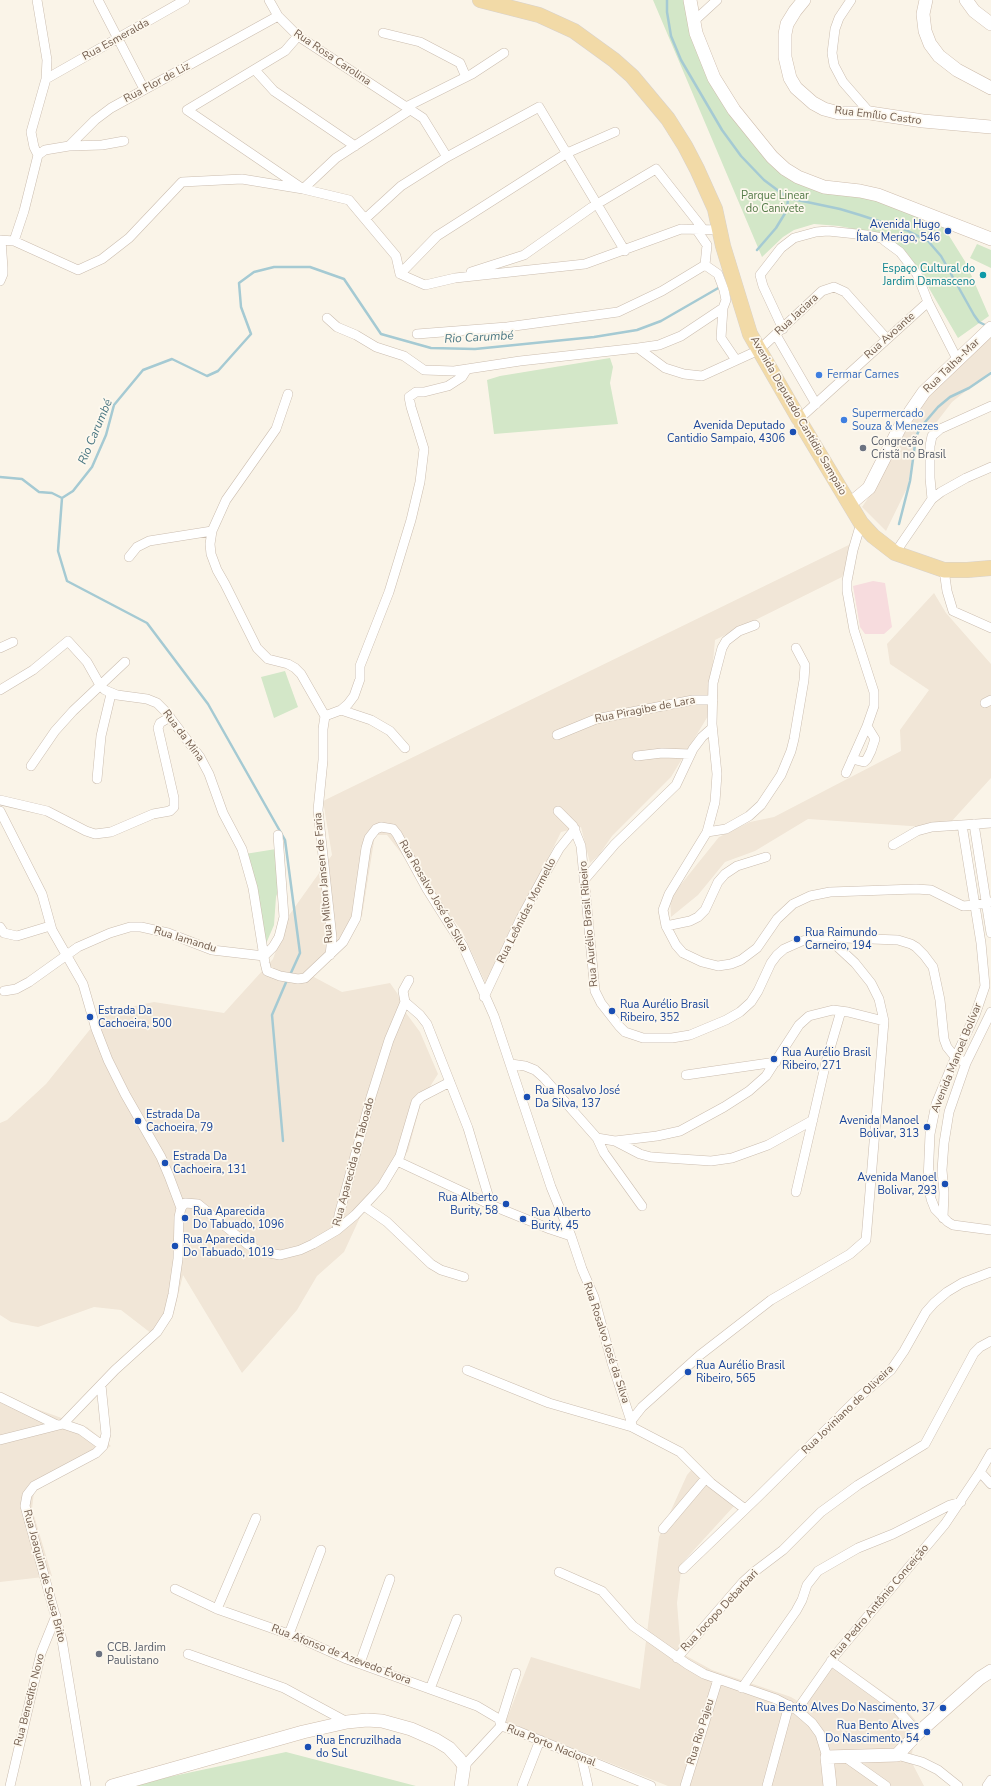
<!DOCTYPE html>
<html>
<head>
<meta charset="utf-8">
<style>
  body { margin:0 }
  canvas { display:block; background:#faf4e8 }
</style>
</head>
<body>
<canvas width="991" height="1786"></canvas>
<script>
const ctx = document.querySelector('canvas').getContext('2d');
ctx.lineJoin = 'round';
function fillPath(path, color) {
  ctx.fillStyle = color;
  ctx.fill(path, 'evenodd');
}
function poly(rows) {
  const path = new Path2D();
  for (const r of rows) {
    path.moveTo(r[0], r[1]);
    for (let i = 2; i < r.length; i += 2) path.lineTo(r[i], r[i + 1]);
  }
  return path;
}
function trace(path, color, width, dash) {
  ctx.strokeStyle = color;
  ctx.lineWidth = width;
  ctx.lineCap = dash ? 'butt' : 'round';
  ctx.setLineDash(dash || []);
  ctx.stroke(path);
}
function label(font, color, halo, rows, align = 'center') {
  ctx.font = font + ' "Nunito Sans",sans-serif';
  ctx.lineWidth = 3.5;
  ctx.setLineDash([]);
  ctx.textBaseline = 'middle';
  ctx.strokeStyle = halo;
  ctx.fillStyle = color;
  for (const [text, x, y, turn = 0] of rows) {
    ctx.save();
    ctx.translate(x, y);
    ctx.rotate((+turn || 0) * Math.PI / 180);
    ctx.textAlign = isNaN(turn) ? turn : align;
    if (halo) ctx.strokeText(text, 0, 0);
    ctx.fillText(text, 0, 0);
    ctx.restore();
  }
}
const residential = poly([
  [991,335,991,371,952,402,932,428,924,426,915,437,908,486,886,531,862,507,877,485,921,402],
  [861,539,842,577,715,640,708,716,671,777,612,836,599,855,590,863,581,827,561,832,486,984,462,931,387,835,375,835,362,916,342,948,312,976,342,992,390,983,397,993,406,1013,420,1032,438,1074,422,1099,408,1151,388,1183,362,1213,344,1252,317,1276,297,1310,242,1373,183,1275,174,1312,156,1337,121,1310,94,1307,38,1327,11,1322,0,1315,0,1123,7,1120,46,1084,100,1017,125,1008,154,1002,224,1013,273,959,287,918,332,855,323,801],
  [934,593,946,613,991,664,991,778,951,822,925,827,808,819,755,851,725,862,698,895,671,917,670,898,719,837,750,822,774,817,901,751,900,730,929,690,890,664,887,644],
  [0,1396,87,1427,111,1446,34,1492,32,1509,52,1576,0,1582],
  [693,1468,734,1506,682,1563,677,1603,681,1653,712,1670,791,1697,804,1705,837,1659,903,1706,924,1730,913,1747,911,1761,924,1786,668,1786,522,1728,504,1726,531,1657,640,1689,659,1537,687,1475]
]);
const medical = poly([
  [873,581,885,583,892,627,884,634,865,634,860,627,853,586]
]);
const green = poly([
  [653,0,687,0,721,92,804,183,863,196,943,226,966,263,989,316,958,338,919,271,907,253,859,230,839,226,814,224,794,230,783,237,762,257],
  [977,244,991,250,991,268,970,258],
  [610,358,613,367,610,383,618,424,494,434,487,380,500,376],
  [285,671,298,707,274,718,261,677],
  [276,849,280,885,276,897,274,925,265,946,245,854],
  [286,1752,416,1786,135,1786,164,1778]
]);
const stream = poly([
  [667,0,667,12,671,36,681,60,722,130,741,156,764,180,788,198,840,209,860,215,906,230,928,241,941,256,974,315,979,322,987,326],
  [757,250,776,228,787,210,788,198],
  [0,477,22,479,39,492,52,493,62,498,73,491,92,467,106,435,114,405,143,370,172,359,207,376,218,371,251,334,241,307,239,283,254,272,274,267,310,267,344,279,381,334,431,348,475,349,594,337,637,330,661,321,720,287],
  [62,498,58,551,67,581,147,623,208,704,285,840,300,953,290,975],
  [899,524,910,481,916,437,920,428,938,407,950,397,969,388,991,373],
  [283,1141,272,1015,287,980]
]);
const street = poly([
  [37,0,47,60,46,79,31,132,34,147,38,155],
  [98,0,144,89],
  [269,0,278,16,298,36,423,118,447,157],
  [851,0,839,18,835,29,832,53,834,65,843,82,870,113],
  [693,22,717,0],
  [383,33,420,42,460,63,466,77],
  [298,36,285,51,187,110,303,189,349,200,396,256,400,274,425,285,455,278,585,264,681,229,719,230],
  [255,70,274,91,355,146],
  [46,79,185,0],
  [406,107,472,74,504,53],
  [69,146,102,145,124,141],
  [365,219,401,186,447,157,539,107,625,251],
  [0,240,14,241,78,270,102,259,129,238,182,182,242,179,303,189,336,158,410,110],
  [14,241,24,211,38,155,45,150,69,146,95,120,111,108,278,16],
  [705,265,718,274,724,290,726,300,723,308,721,338,736,360],
  [471,272,524,255,592,207,656,169,704,230],
  [400,274,437,236,567,153,615,132],
  [0,281,3,274,3,268,1,240],
  [327,318,337,327,356,335,376,347,404,356,424,370,454,371,520,361,638,348,665,368,684,374,702,376,759,350,822,291,834,287,845,292,887,339],
  [783,329,763,286,760,275,781,248,794,238,816,232,828,231,866,235,882,238,885,241,900,252,917,274,928,302,957,359],
  [417,334,507,327,618,312,662,291,705,265,707,245,696,229],
  [776,335,816,404],
  [638,348,659,345,681,336,723,308],
  [288,394,276,429,226,500,212,531,210,544,211,554,217,570,225,584,257,648,268,659,288,664,295,668,301,674,325,716],
  [799,419,928,302],
  [932,499,930,478,930,446,932,436,940,429,991,406],
  [895,553,932,499,941,492,966,478,991,467],
  [129,557,137,547,149,541,212,531],
  [944,570,947,591,953,611,991,628],
  [755,625,739,631,726,641,722,648,717,667,713,683,712,724,717,774,715,802,707,832,669,894,663,910,666,926,676,945,683,953,702,962,718,966,731,964,741,960,757,948,777,919,793,904,810,896,830,892,916,889,931,890,963,906,974,905,991,902],
  [0,648,13,642],
  [0,690,33,670,68,641,87,662,100,685,105,690,117,695,147,699,157,703,165,711,200,757,209,774,223,813,242,849,253,888,265,963,267,971,280,976,298,979,305,978,343,942,356,918,366,848,369,838,376,829,381,827,393,829,397,834,427,889,463,946,494,1016,551,1187,571,1236,582,1269,594,1297,612,1363,631,1421],
  [985,703,991,700],
  [341,710,371,720,390,731,405,748],
  [557,735,596,719,693,700,713,700],
  [637,756,662,753,690,754],
  [852,759,864,762,867,759,871,751,875,739,867,726],
  [31,766,55,731,73,711,125,662],
  [846,773,867,726,874,706,874,692,854,630,847,591,847,581,853,550,861,523],
  [97,779,101,736,111,694],
  [0,800,47,811,86,831,95,834,111,832,153,814,170,811,174,807,174,798,158,728,160,723,170,717],
  [0,811,42,894,52,930,83,984,96,1029,108,1060,125,1094,161,1157,169,1176,181,1208],
  [558,811,573,826,581,846,595,991,601,1003,619,1026,625,1032,643,1038,672,1038,690,1035,726,1020,740,1012,751,1002,758,991,771,963,777,955,784,949,802,941,818,937,898,940,911,944,916,947,924,955,933,967,940,1000,944,1039,947,1047,955,1057,966,1063],
  [974,824,991,933],
  [962,825,981,943,985,986,975,1015,953,1063,936,1104,930,1134,928,1181,931,1199,935,1209,948,1222,953,1225,991,1230],
  [707,832,726,829,749,816,761,805,781,775,791,751,794,739,804,680,805,665,796,648],
  [893,845,917,831,932,827,991,823],
  [585,879,615,844,676,785,693,749,702,737,712,728],
  [666,926,690,921,698,917,705,910,718,882,725,874,737,866,766,857],
  [0,927,4,933,17,936,50,926],
  [330,955,332,938,318,810,323,760,323,729,325,716,341,710,348,704,354,696,360,679,360,666,389,592,411,520,420,482,424,449,411,407,409,397,416,392,424,392,448,386,462,377,467,369],
  [409,980,403,991,405,1002,420,1015,427,1024,468,1128,491,1205],
  [4,991,16,989,29,982,78,947,110,933,130,927,141,927,168,933,212,950,264,956,273,947,279,937,284,917,278,835],
  [484,997,520,920,546,872,559,849,575,829],
  [511,1064,525,1066,535,1070,544,1078,597,1138,615,1141,640,1154,651,1157,711,1161,732,1158,768,1145,813,1120],
  [686,1075,776,1062],
  [597,1138,604,1153,642,1206],
  [615,1141,657,1136,680,1131,724,1107,749,1091,766,1076,799,1025,809,1016,833,1010,848,1012,884,1021],
  [397,1161,491,1205,550,1229,571,1236],
  [796,1192,826,1062,841,1011],
  [364,1206,387,1222,431,1264,441,1270,464,1277],
  [943,1218,944,1193,942,1170,944,1143,949,1112,966,1063,991,1012],
  [337,1230,339,1215,371,1097,389,1040,405,1002],
  [467,1370,549,1403,632,1427,680,1452,711,1483,745,1509],
  [0,1397,57,1425],
  [63,1424,81,1430,103,1446],
  [632,1425,631,1421,642,1407,700,1355,771,1300,850,1254,866,1240,884,1021,879,999,871,983,855,963,827,937],
  [0,1440,63,1424,115,1370,157,1332,168,1315,173,1294,178,1259,179,1217,181,1208,185,1203,198,1204,247,1244,259,1251,280,1255,300,1250,313,1244,337,1230,355,1215,372,1197,382,1186,400,1156,416,1102,421,1097,450,1082],
  [980,1472,991,1484],
  [663,1529,706,1478],
  [683,1569,758,1497,858,1398,891,1370,904,1351,926,1312,934,1303,947,1292,962,1283,991,1272],
  [559,1572,602,1591,633,1626,687,1664,704,1674,776,1699,797,1710,812,1723,820,1734,827,1757],
  [175,1589,217,1609,297,1637,344,1658,477,1706,499,1719,501,1726],
  [217,1609,256,1518],
  [289,1634,321,1550],
  [188,1654,284,1688,347,1722],
  [677,1658,743,1582,754,1572,783,1550,821,1512,858,1485,925,1444,974,1353,980,1347,991,1341],
  [831,1661,896,1708,918,1733],
  [360,1663,390,1579],
  [742,1688,796,1611,802,1600,807,1585,818,1571,858,1548,893,1534,950,1505,961,1502],
  [430,1689,457,1619],
  [797,1710,837,1653,945,1524,980,1472,991,1453],
  [501,1721,516,1673],
  [897,1755,922,1762,938,1770,958,1786],
  [845,1757,886,1786],
  [582,1759,588,1786],
  [464,1766,501,1726,517,1731,651,1786],
  [10,1786,41,1653,56,1616],
  [86,1786,62,1640,25,1506,27,1495,34,1486,96,1453,103,1446,106,1434,101,1385],
  [522,1786,540,1740],
  [685,1786,718,1679],
  [767,1786,789,1705],
  [987,1786,991,1780]
]);
const secondary = poly([
  [690,0,696,33,714,78,734,110,772,157,785,169,798,177,824,187,860,191,878,195,991,239],
  [804,0,795,11,787,24,785,34,785,57,790,78,796,88,813,103,824,109,839,113,870,113,923,121,991,127],
  [926,0,923,14,925,31,930,44,939,56,957,70,991,88],
  [966,0,974,11,991,24],
  [850,504,869,488,900,427,924,392,991,328],
  [112,1786,303,1732,347,1722,367,1720,382,1721,411,1729,436,1740,449,1748,460,1760,464,1766,461,1786],
  [830,1786,827,1757,897,1755,918,1733,980,1678,991,1671]
]);
const primary = poly([
  [480,0,539,15,574,31,614,60,632,76,668,119,685,146,697,169,715,209,723,246,750,334,799,419],
  [802,425,838,485,861,523,873,536,895,553,944,570,967,570,991,568]
]);
const markers = [
  [948,231,4,"#1a4fb4"],
  [983,275,4,"#0f9aa8"],
  [819,375,4,"#3f7fe0"],
  [844,420,4,"#3f7fe0"],
  [793,432,4,"#1a4fb4"],
  [863,448,4,"#6b7280"],
  [797,939,4,"#1a4fb4"],
  [612,1011,4,"#1a4fb4"],
  [90,1017,4,"#1a4fb4"],
  [774,1059,4,"#1a4fb4"],
  [527,1097,4,"#1a4fb4"],
  [138,1121,4,"#1a4fb4"],
  [927,1127,4,"#1a4fb4"],
  [165,1163,4,"#1a4fb4"],
  [945,1184,4,"#1a4fb4"],
  [506,1204,4,"#1a4fb4"],
  [185,1218,4,"#1a4fb4"],
  [523,1219,4,"#1a4fb4"],
  [175,1246,4,"#1a4fb4"],
  [688,1372,4,"#1a4fb4"],
  [99,1654,4,"#6b7280"],
  [943,1708,4,"#1a4fb4"],
  [927,1732,4,"#1a4fb4"],
  [308,1747,4,"#1a4fb4"]
];
const streetNames = [
  ["Rua Esmeralda",116,40,-29],
  ["Rua Rosa Carolina",332,58,34],
  ["Rua Flor de Liz",157,83,-28],
  ["Rua Emílio Castro",878,116,7],
  ["Rua Jaciara",797,315,-43],
  ["Rua Avoante",890,336,-42],
  ["Rua Talha-Mar",952,366,-44],
  ["Avenida Deputado Cantídio Sampaio",798,416,60],
  ["Rua Piragibe de Lara",645,710,-11],
  ["Rua da Mina",183,736,53],
  ["Rua Milton Jansen de Faria",324,878,-95],
  ["Rua Rosalvo José da Silva",433,896,60],
  ["Rua Leônidas Mormello",527,911,-63],
  ["Rua Aurélio Brasil Ribeiro",589,924,-95],
  ["Rua Iamandu",185,940,17],
  ["Avenida Manoel Bolívar",957,1058,-68],
  ["Rua Aparecida do Taboado",354,1162,-75],
  ["Rua Rosalvo José da Silva",606,1343,72],
  ["Rua Joviniano de Oliveira",848,1410,-44],
  ["Rua Joaquim de Sousa Brito",44,1576,75],
  ["Rua Pedro Antônio Conceição",880,1602,-50],
  ["Rua Jocopo Debarbari",720,1611,-47],
  ["Rua Afonso de Azevedo Évora",341,1655,21],
  ["Rua Benedito Novo",30,1700,-76],
  ["Rua Rio Pajeu",701,1732,-73],
  ["Rua Porto Nacional",551,1746,22]
];
const parkNames = [
  ["Parque Linear",775,196],
  ["do Canivete",775,209]
];
const transitNames = [
  ["Avenida Hugo",940,225,"right"],
  ["Ítalo Merigo, 546",940,238,"right"],
  ["Avenida Deputado",785,426,"right"],
  ["Cantidio Sampaio, 4306",785,439,"right"],
  ["Rua Raimundo",805,933],
  ["Carneiro, 194",805,946],
  ["Rua Aurélio Brasil",620,1005],
  ["Ribeiro, 352",620,1018],
  ["Estrada Da",98,1011],
  ["Cachoeira, 500",98,1024],
  ["Rua Aurélio Brasil",782,1053],
  ["Ribeiro, 271",782,1066],
  ["Rua Rosalvo José",535,1091],
  ["Da Silva, 137",535,1104],
  ["Estrada Da",146,1115],
  ["Cachoeira, 79",146,1128],
  ["Avenida Manoel",919,1121,"right"],
  ["Bolivar, 313",919,1134,"right"],
  ["Estrada Da",173,1157],
  ["Cachoeira, 131",173,1170],
  ["Avenida Manoel",937,1178,"right"],
  ["Bolivar, 293",937,1191,"right"],
  ["Rua Alberto",498,1198,"right"],
  ["Burity, 58",498,1211,"right"],
  ["Rua Aparecida",193,1212],
  ["Do Tabuado, 1096",193,1225],
  ["Rua Alberto",531,1213],
  ["Burity, 45",531,1226],
  ["Rua Aparecida",183,1240],
  ["Do Tabuado, 1019",183,1253],
  ["Rua Aurélio Brasil",696,1366],
  ["Ribeiro, 565",696,1379],
  ["Rua Bento Alves Do Nascimento, 37",935,1708,"right"],
  ["Rua Bento Alves",919,1726,"right"],
  ["Do Nascimento, 54",919,1739,"right"],
  ["Rua Encruzilhada",316,1741],
  ["do Sul",316,1754]
];
const cultureNames = [
  ["Espaço Cultural do",975,269],
  ["Jardim Damasceno",975,282]
];
const shopNames = [
  ["Fermar Carnes",827,375],
  ["Supermercado",852,414],
  ["Souza & Menezes",852,427]
];
const worshipNames = [
  ["Congreção",871,442],
  ["Cristã no Brasil",871,455],
  ["CCB. Jardim",107,1648],
  ["Paulistano",107,1661]
];
const waterNames = [
  ["Rio Carumbé",479,338,-3],
  ["Rio Carumbé",96,432,-67]
];
fillPath(residential, '#f1e6d7');
fillPath(medical, '#f7dcde');
fillPath(green, '#d3e7c8');
trace(stream, '#a5cad3', 2.5);
trace(street, '#cbbdaf', 10);
trace(secondary, '#cebdad', 14);
trace(primary, '#d8d2cd', 16);
trace(street, '#fff', 9);
trace(secondary, '#fff', 13);
trace(primary, '#f2daa7', 15);
for (const [x, y, r, color] of markers) {
  const dot = new Path2D();
  dot.arc(x, y, r, 0, 2 * Math.PI);
  ctx.fillStyle = color;
  ctx.fill(dot);
  trace(dot, '#fdf8ee', 1.5);
}
label('11px', '#725d4e', '#fdf8ee', streetNames);
label('11px', '#567c4a', '#fdf8ee', parkNames);
label('11px', '#164399', '#fdf8ee', transitNames, 'left');
label('11px', '#0d838f', '#fdf8ee', cultureNames, 'right');
label('11px', '#366cbe', '#fdf8ee', shopNames, 'left');
label('11px', '#5b616d', '#fdf8ee', worshipNames, 'left');
label('italic 12px', '#4a7783', '#fdf8ee', waterNames);
</script>
</body>
</html>
